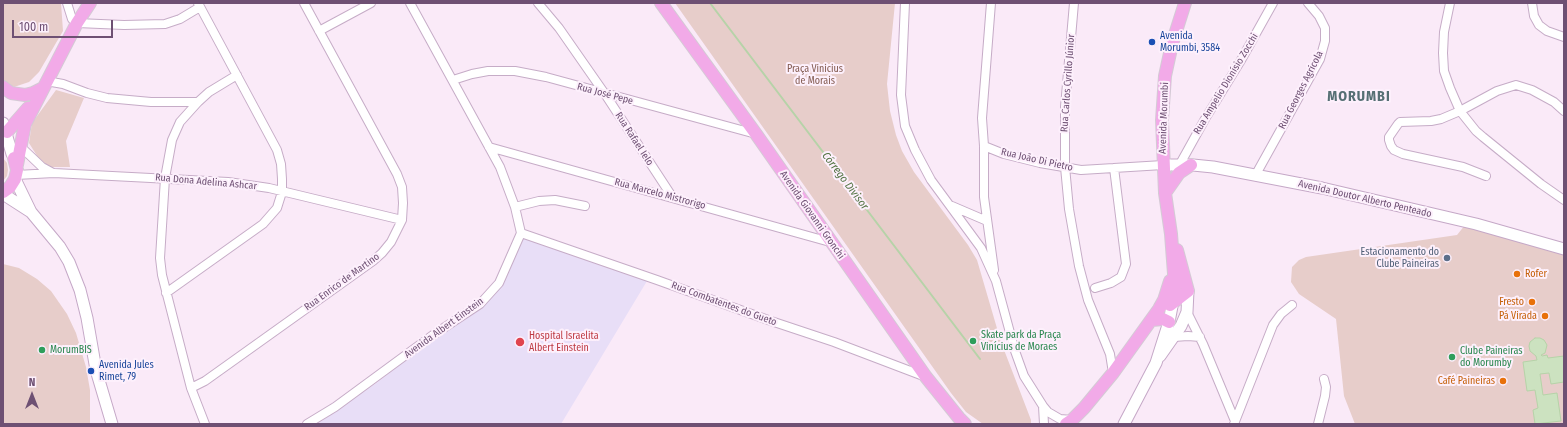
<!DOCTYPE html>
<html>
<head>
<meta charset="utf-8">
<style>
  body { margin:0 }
  #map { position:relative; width:1567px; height:427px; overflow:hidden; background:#faeaf8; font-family:"Fira Sans Condensed",sans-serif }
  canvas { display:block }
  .frame { position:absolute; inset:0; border:4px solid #6e5073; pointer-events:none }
  .north { position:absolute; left:12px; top:375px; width:40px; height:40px; -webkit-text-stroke:3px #fdf0fc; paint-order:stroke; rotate:0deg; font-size:11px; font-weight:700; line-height:16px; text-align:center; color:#6e5073 }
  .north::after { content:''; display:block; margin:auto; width:14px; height:18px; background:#6e5073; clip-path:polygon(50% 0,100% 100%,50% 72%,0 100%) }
  .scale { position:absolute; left:12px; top:20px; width:101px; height:18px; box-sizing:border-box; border:2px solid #6e5073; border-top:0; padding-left:5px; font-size:12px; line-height:14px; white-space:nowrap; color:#6e5073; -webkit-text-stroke:3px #fdf0fc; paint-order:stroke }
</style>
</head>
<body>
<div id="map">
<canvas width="1567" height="427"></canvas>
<div class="frame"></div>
<div class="north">N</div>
<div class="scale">100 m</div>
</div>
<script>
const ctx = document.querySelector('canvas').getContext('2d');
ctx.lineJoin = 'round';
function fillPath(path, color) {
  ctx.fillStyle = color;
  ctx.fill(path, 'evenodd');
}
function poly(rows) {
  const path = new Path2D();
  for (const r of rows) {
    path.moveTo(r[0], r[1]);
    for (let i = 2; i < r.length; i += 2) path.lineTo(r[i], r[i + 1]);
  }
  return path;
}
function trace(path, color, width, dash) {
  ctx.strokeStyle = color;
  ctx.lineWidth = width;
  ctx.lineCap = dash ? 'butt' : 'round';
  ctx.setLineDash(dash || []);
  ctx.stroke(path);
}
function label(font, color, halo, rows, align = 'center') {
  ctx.font = font + ' "Fira Sans Condensed",sans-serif';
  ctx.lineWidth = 4;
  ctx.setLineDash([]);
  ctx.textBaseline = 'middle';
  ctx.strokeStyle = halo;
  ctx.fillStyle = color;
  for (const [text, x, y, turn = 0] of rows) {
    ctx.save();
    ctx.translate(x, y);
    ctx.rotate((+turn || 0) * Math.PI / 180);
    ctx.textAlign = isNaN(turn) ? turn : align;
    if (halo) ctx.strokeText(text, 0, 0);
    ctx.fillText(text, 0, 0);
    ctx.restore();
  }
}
const medical = poly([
  [524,236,647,281,561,424,317,424,375,384,485,300]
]);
const green = poly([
  [3,3,61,3,63,31,39,72,29,82,14,87,3,81],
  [675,3,895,3,887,84,890,111,896,135,902,151,914,172,968,245,977,260,1001,342,1031,420,1031,424,983,424,966,412,951,393],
  [56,90,84,98,66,141,70,167,50,167,39,159,29,143,32,123],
  [3,158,7,163,8,170,7,176,3,181],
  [1465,225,1564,252,1564,424,1355,424,1344,396,1336,319,1299,294,1291,282,1292,267,1299,260,1306,257,1457,235],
  [3,264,19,268,37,279,51,291,67,314,76,333,86,367,90,390,90,424,3,424]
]);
const water = poly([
  [1535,338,1540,338,1544,340,1547,345,1545,353,1541,355,1542,356,1547,355,1548,358,1564,356,1564,382,1551,384,1549,373,1540,374,1543,395,1557,393,1561,421,1535,424,1533,410,1538,408,1535,390,1527,391,1523,362,1537,360,1536,356,1530,351,1529,346,1530,342,1535,338]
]);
const stream = poly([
  [710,3,980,359]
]);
const minor = poly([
  [67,3,72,19,77,23,124,25,165,24,180,19,200,7],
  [538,3,559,28,605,94,673,198],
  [905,3,901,95,905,126,915,150,931,180,981,248,996,281,1015,351,1024,376,1043,406,1048,412,1060,419,1072,420],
  [991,3,982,118,984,146,984,197,994,270],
  [1074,3,1065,107,1065,167,1069,209,1079,266,1088,300,1110,354,1113,373],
  [1450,3,1444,32,1443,53,1444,71,1450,88,1460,111,1476,131,1483,137,1541,184,1564,200],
  [1532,3,1534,16,1539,25,1547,31,1564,37],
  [319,31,371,3],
  [453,80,472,74,488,71,515,71,546,77,756,134],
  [46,81,63,84,87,93,107,98,151,102,198,102],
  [984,146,1004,154,1040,163,1081,170,1163,165],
  [21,147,42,167,53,173],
  [489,147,830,242],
  [1180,164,1205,119,1240,62,1273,3],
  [16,175,54,173,228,182,269,188,402,220],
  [1255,176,1320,59,1325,41,1325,28,1319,16,1308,3],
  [1486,176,1463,167,1403,154,1394,150,1391,146,1389,140,1389,137,1398,124,1400,122,1431,121,1441,119,1460,111,1497,91,1516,85,1532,90,1554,102,1564,111],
  [952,206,987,221],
  [515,207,539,201,555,200,585,206],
  [521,233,657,280,771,321,834,342,926,377],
  [1095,288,1111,283,1121,277,1126,264,1114,168],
  [166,293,263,224,277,208,282,192,282,179,281,164,277,150,198,3],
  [1187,312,1203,344,1235,421],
  [1174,337,1188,336,1200,337],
  [191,388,205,381,373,261,382,253,391,242,402,220,403,203,402,187,397,174,304,3],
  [1043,406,1044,424],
  [205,424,191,388,162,275,160,258,165,178,172,140,180,122,198,102,209,92,237,75],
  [307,424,335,407,433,335,480,304,499,283,521,233,515,207,500,167,410,3],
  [1234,424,1273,325,1281,314,1292,305],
  [1318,424,1325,396,1326,387,1324,379]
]);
const secondary = poly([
  [3,123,12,154],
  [1163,165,1193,165,1213,167,1322,188,1476,224,1564,249],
  [15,179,31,212,60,247,69,262,80,290,87,318,96,370,112,424],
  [3,194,31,212],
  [1160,356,1181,326,1187,312,1188,291],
  [1124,424,1156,363,1169,322,1173,301]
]);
const primary = poly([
  [661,3,756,134,926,377,959,418,965,424],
  [3,87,11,93,25,95,33,93,43,88],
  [7,132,28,108],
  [17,165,25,124,77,23,90,3],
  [3,192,10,187,15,179,17,170,14,158],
  [1165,193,1179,173,1191,165],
  [1173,301,1175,287,1171,234,1165,193,1162,120,1165,76,1172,44,1185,3],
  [1170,305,1188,291,1177,250],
  [1152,320,1163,319,1169,322],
  [1066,424,1072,420,1084,408,1113,373,1159,309,1164,300,1170,281]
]);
const markers = [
  [1152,42,4,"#1a4fb4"],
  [1447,258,4,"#5c6f8a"],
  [1517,274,4,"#e8710a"],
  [1532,302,4,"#e8710a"],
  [1545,316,4,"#e8710a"],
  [973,341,4,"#2e9e5b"],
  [520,342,5,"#e0444e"],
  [42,350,4,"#2e9e5b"],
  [1452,357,4,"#2e9e5b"],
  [91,371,4,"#1a4fb4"],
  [1503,381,4,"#e8710a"]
];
const transitNames = [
  ["Avenida",1160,36],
  ["Morumbi, 3584",1160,48],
  ["Avenida Jules",99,365],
  ["Rimet, 79",99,377]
];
const parkNames = [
  ["Praça Vinicius",815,69],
  ["de Morais",815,81]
];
const streetNames = [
  ["Rua Carlos Cyrillo Júnior",1068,83,-86],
  ["Rua Ampelio Dionísio Zocchi",1226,84,-59],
  ["Rua Georges Agrícola",1301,90,-63],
  ["Rua José Pepe",605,94,15],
  ["Avenida Morumbi",1164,118,-88],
  ["Rua Rafael Ielo",634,139,57],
  ["Rua João Di Pietro",1037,160,13],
  ["Rua Dona Adelina Ashcar",206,182,5],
  ["Rua Marcelo Mistrorigo",660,194,15],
  ["Avenida Doutor Alberto Penteado",1365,199,13],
  ["Avenida Giovanni Gronchi",812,215,55],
  ["Rua Enrico de Martino",342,282,-36],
  ["Rua Combatentes do Gueto",724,304,20],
  ["Avenida Albert Einstein",444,328,-36]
];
const serviceNames = [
  ["Estacionamento do",1439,252],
  ["Clube Paineiras",1439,264]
];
const foodNames = [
  ["Rofer",1525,274,"left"],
  ["Fresto",1524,302],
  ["Pá Virada",1537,316],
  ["Café Paineiras",1495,381]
];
const leisureNames = [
  ["Skate park da Praça",981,335],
  ["Vinícius de Moraes",981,347],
  ["MorumBIS",50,350],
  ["Clube Paineiras",1460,351],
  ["do Morumby",1460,363]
];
const healthNames = [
  ["Hospital Israelita",529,336],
  ["Albert Einstein",529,348]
];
const waterNames = [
  ["Córrego Divisor",845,181,53]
];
const districtNames = [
  ["MORUMBI",1359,97]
];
fillPath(medical, '#e8def7');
fillPath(green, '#e7cdca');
fillPath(water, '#cce2c0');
trace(water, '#b6d3a8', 1);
trace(stream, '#b6d3a8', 2);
trace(minor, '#c6acc7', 10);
trace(secondary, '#c5a8c7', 13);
trace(primary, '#d4cad5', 14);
trace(minor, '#fff', 8);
trace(secondary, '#fff', 11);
trace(primary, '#f2aae8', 12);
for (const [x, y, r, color] of markers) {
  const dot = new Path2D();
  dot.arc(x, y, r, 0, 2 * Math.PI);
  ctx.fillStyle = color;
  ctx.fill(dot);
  trace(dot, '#fdf0fc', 1.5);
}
label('10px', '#164399', '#fdf0fc', transitNames, 'left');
label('10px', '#825a4f', '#fdf0fc', parkNames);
label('10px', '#6e5073', '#fdf0fc', streetNames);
label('10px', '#4e5e75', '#fdf0fc', serviceNames, 'right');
label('10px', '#c56008', '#fdf0fc', foodNames, 'right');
label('10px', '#27864d', '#fdf0fc', leisureNames, 'left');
label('10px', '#be3a42', '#fdf0fc', healthNames, 'left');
label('italic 11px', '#547645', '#fdf0fc', waterNames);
ctx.letterSpacing = '1px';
label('bold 14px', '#566f74', '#fdf0fc', districtNames);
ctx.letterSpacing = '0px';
</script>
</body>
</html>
